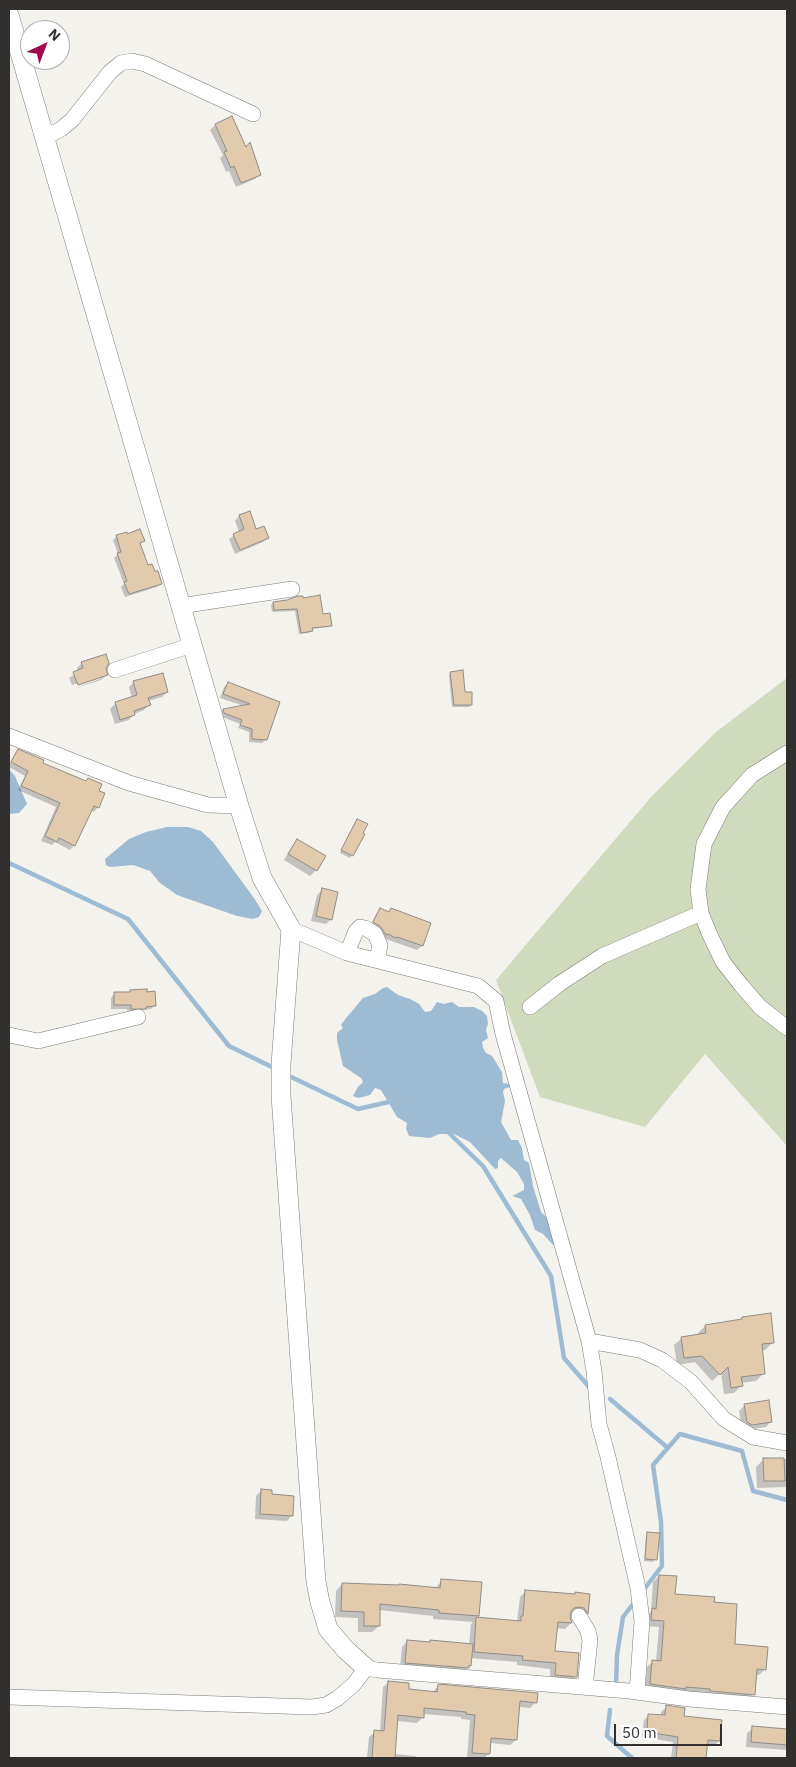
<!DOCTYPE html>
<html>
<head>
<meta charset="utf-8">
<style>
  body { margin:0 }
  #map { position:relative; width:796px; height:1767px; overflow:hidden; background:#f4f2ed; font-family:"IBM Plex Sans",sans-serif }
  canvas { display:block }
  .frame { position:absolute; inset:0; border:10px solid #31302e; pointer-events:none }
  .north { position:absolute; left:20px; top:20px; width:50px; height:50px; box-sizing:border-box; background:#fff; border:1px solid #adacab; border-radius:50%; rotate:43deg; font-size:14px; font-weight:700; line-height:20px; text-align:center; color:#31302e }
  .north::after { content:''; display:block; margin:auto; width:18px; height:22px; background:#a00a50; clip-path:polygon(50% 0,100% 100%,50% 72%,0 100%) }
  .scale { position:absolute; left:614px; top:1724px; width:108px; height:22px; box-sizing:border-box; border:2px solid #31302e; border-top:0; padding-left:6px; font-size:15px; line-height:18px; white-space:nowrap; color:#31302e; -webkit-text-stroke:4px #fff; paint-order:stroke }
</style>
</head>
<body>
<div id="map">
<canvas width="796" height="1767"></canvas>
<div class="frame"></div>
<div class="north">N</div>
<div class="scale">50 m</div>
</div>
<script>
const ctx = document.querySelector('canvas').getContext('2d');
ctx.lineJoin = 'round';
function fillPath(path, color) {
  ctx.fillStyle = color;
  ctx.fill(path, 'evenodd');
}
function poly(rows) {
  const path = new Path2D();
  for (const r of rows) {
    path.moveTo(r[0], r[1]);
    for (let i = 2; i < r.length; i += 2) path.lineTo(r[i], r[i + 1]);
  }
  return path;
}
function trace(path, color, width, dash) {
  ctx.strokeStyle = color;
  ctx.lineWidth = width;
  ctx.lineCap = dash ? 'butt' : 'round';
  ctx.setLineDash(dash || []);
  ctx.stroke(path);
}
const green = poly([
  [787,678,787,1146,705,1054,645,1127,540,1097,496,980,651,797,716,732]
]);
const water = poly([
  [9,769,15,776,27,804,19,813,9,814],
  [167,827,188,827,201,831,213,842,254,898,262,911,259,917,253,919,237,916,177,895,160,883,150,871,133,865,110,867,106,865,105,859,129,839,146,832],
  [387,987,398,995,410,999,419,1004,425,1012,431,1011,437,1002,444,1004,452,1002,459,1007,474,1007,482,1011,487,1016,488,1024,486,1030,488,1038,482,1042,483,1048,486,1053,492,1056,502,1072,503,1083,510,1084,510,1087,504,1089,503,1092,505,1101,501,1122,511,1140,518,1140,522,1148,524,1160,529,1163,533,1186,541,1212,552,1223,560,1243,553,1245,543,1234,535,1230,530,1215,521,1199,512,1196,524,1190,524,1184,517,1172,501,1158,498,1161,498,1168,495,1169,470,1142,454,1134,439,1134,430,1138,409,1136,406,1129,407,1123,397,1117,381,1090,375,1088,370,1095,358,1098,353,1096,358,1087,363,1082,361,1078,343,1066,337,1040,337,1033,343,1028,341,1025,347,1017,363,998,375,994,383,988]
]);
const shadow = poly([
  [215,125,246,148,250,144,260,174,255,179,236,187,229,171,226,172,220,158,223,155,210,130],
  [239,516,256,531,267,538,263,542,235,554,229,539,239,532,235,521],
  [127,535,144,541,140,544,147,567,161,584,157,587,125,597,121,587,124,584,114,558,118,554,113,540,117,536],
  [302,599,322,615,330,625,328,627,311,629,309,633,299,634,295,611,272,612,271,605,273,603],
  [82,663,104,668,106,675,101,680,73,689,102,678,102,676,72,685,69,678,78,672,77,668],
  [451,673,471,705,469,707,452,707,449,675],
  [134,682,167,692,162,697,148,701,149,705,144,710,134,714,129,720,115,724,110,709,115,704,132,698,129,687],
  [228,683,279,703,266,739,262,743,249,742,249,732,238,728,240,724,220,716,219,714,223,710,244,706,220,698,224,687],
  [18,751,41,764,98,807,94,812,91,810,74,845,70,850,55,842,52,845,41,841,56,807,18,790,25,776,9,767,9,765,14,755],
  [355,822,361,834,364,835,350,858,340,853],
  [297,841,324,857,316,870,310,876,284,860,292,846],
  [322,890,331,919,326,924,311,921,317,895],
  [391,909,430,924,422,946,417,950,383,938,370,927,376,914,380,910,387,913],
  [130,991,146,993,155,1005,151,1009,143,1010,141,1012,128,1013,127,1009,111,1009,111,998,115,993,128,993],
  [742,1318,772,1343,765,1350,761,1350,763,1374,756,1381,741,1383,742,1385,734,1393,724,1394,721,1373,712,1381,695,1362,677,1365,674,1345,682,1338,698,1335,698,1333,705,1326,739,1321],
  [745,1405,771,1421,766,1427,746,1430,742,1428,739,1411],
  [764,1459,787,1459,787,1487,757,1488,756,1467],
  [262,1490,271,1496,292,1515,287,1521,255,1519,256,1496],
  [648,1533,655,1559,653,1562,644,1561,646,1536],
  [659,1576,674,1595,713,1603,733,1645,765,1669,759,1675,755,1675,753,1694,747,1701,645,1690,647,1667,653,1661,656,1661,659,1627,646,1626,647,1616,651,1611,653,1582],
  [442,1580,478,1616,475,1618,517,1622,520,1597,526,1591,573,1596,576,1593,589,1595,587,1613,582,1618,578,1614,569,1613,568,1617,571,1623,565,1629,556,1628,553,1652,575,1677,569,1683,550,1681,550,1669,517,1665,517,1662,470,1658,470,1665,462,1673,400,1668,402,1647,407,1641,469,1645,471,1624,473,1622,433,1619,433,1616,379,1610,379,1626,372,1632,358,1632,358,1618,335,1617,336,1591,342,1584,435,1589],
  [389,1682,407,1690,432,1693,438,1686,535,1703,530,1708,519,1707,516,1740,510,1745,490,1743,489,1754,484,1758,467,1758,470,1720,461,1719,461,1717,423,1714,423,1717,417,1723,397,1721,394,1754,416,1756,416,1758,367,1758,369,1737,375,1732,380,1732,383,1687],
  [667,1707,719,1741,713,1746,706,1745,705,1758,671,1758,673,1742,642,1737,644,1720,649,1715,661,1716,661,1712],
  [753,1728,787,1731,787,1750,746,1747,747,1733]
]);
const stream = poly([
  [9,863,128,919,229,1046,276,1069],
  [285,1074,358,1109,393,1101],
  [446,1130,483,1166,551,1276,564,1358,590,1388],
  [610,1399,668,1448],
  [642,1592,662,1566,661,1522,653,1465,680,1434,742,1451,753,1491,787,1500],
  [616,1684,617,1655,623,1617,636,1600],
  [610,1710,607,1736,632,1758]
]);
const building = poly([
  [232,116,246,147,250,142,261,175,241,183,234,166,231,168,224,152,227,151,215,124,232,116],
  [250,511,256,529,264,526,269,538,240,550,233,534,244,529,239,515,250,511],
  [140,529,145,541,140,543,148,565,152,564,155,571,158,571,162,584,129,594,124,582,127,581,117,553,121,552,116,535,127,532,127,534,140,529],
  [320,595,323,614,330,613,332,626,312,628,313,631,301,633,297,609,274,610,273,602,287,600,298,596,303,596,303,598,320,595],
  [106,654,109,663,106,669,108,675,78,685,73,672,83,668,81,662,106,654],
  [463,670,465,692,472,692,472,705,454,705,450,672,463,670],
  [163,673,168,692,148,698,151,705,134,711,135,715,120,720,115,702,137,695,133,681,163,673],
  [228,682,280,702,267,740,252,739,252,729,240,725,242,720,224,713,223,709,250,704,223,694,228,682],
  [18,749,44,760,43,763,86,781,88,778,102,784,99,791,105,793,99,808,94,806,75,846,59,838,57,842,45,836,60,803,21,786,28,771,11,762,18,749],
  [357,819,368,824,363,833,365,834,353,856,341,850,357,819],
  [297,839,326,856,317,871,288,854,297,839],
  [322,888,338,892,332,920,316,916,322,888],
  [380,908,389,912,391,908,431,923,423,946,397,937,396,938,388,934,386,935,380,926,373,922,380,908],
  [147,989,147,992,155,991,156,1006,146,1007,146,1009,131,1009,131,1005,114,1005,114,992,130,992,130,990,147,989],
  [771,1313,774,1343,762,1344,765,1374,741,1377,743,1386,731,1388,728,1367,720,1375,702,1356,684,1358,681,1337,706,1333,705,1325,742,1319,742,1317,771,1313],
  [769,1400,772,1422,752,1425,747,1422,744,1404,769,1400],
  [763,1458,784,1458,785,1481,764,1481,763,1458],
  [261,1489,272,1490,272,1494,294,1496,293,1516,260,1514,261,1489],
  [647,1532,660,1533,657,1560,645,1559,647,1532],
  [659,1575,677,1576,675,1594,715,1597,714,1602,737,1604,735,1644,768,1647,766,1670,757,1669,755,1695,710,1691,710,1689,686,1687,686,1689,650,1684,652,1660,661,1661,664,1621,651,1620,652,1608,656,1609,659,1575],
  [441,1579,482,1582,479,1616,439,1613,439,1610,380,1604,380,1626,364,1626,364,1612,341,1611,342,1583,399,1585,399,1584,440,1588,441,1579],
  [525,1590,575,1594,575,1592,590,1594,588,1614,584,1608,578,1607,574,1608,571,1612,570,1617,572,1623,558,1622,555,1651,579,1653,577,1677,555,1675,556,1663,522,1660,523,1656,474,1652,476,1617,521,1621,521,1616,523,1616,525,1590],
  [407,1640,430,1642,430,1640,473,1644,471,1666,469,1665,469,1668,405,1663,407,1640],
  [388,1681,409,1683,409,1689,437,1692,438,1684,538,1693,537,1703,520,1701,517,1740,491,1738,490,1754,472,1753,475,1715,466,1714,466,1712,424,1708,424,1718,398,1715,395,1758,372,1758,374,1730,384,1731,388,1681],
  [666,1705,685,1708,684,1716,722,1720,720,1741,708,1740,706,1758,676,1758,678,1737,647,1732,648,1714,665,1715,666,1705],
  [752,1726,787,1729,787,1745,751,1742,752,1726]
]);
const minor = poly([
  [44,138,61,129,72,120,110,72,121,63,132,61,145,64,253,114],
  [180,606,292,589],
  [115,670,192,645],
  [9,736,129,783,208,805,239,806],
  [787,753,752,775,723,807,704,844,698,889,701,913,710,935,723,962,741,985,760,1007,787,1028],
  [291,929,347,953,478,986,496,1001,503,1034,589,1341,594,1371,599,1424,608,1457,638,1588,642,1621,637,1692],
  [347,953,356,931,360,927,365,928,375,934,380,945,377,960],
  [530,1007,559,984,602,956,701,913],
  [9,1035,38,1041,138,1017],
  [589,1341,640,1350,662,1360,691,1382,724,1419,753,1437,787,1443],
  [579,1616,588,1631,590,1640,585,1687],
  [9,1697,312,1707,326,1705,338,1698,354,1684,366,1668,377,1670,629,1691,689,1699,787,1707]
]);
const tertiary = poly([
  [9,15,239,806,262,878,291,929,281,1064,281,1096,316,1582,320,1602,328,1629,346,1650,366,1668]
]);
fillPath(green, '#cfdbbc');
fillPath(water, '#9ebbd4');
fillPath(shadow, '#0003');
trace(stream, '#9ebbd4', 4.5);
fillPath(building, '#e2cbad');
trace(building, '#8f8c88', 1);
trace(minor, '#7c7b76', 16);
trace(tertiary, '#7c7b76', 20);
trace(minor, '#fff', 15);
trace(tertiary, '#fff', 19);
</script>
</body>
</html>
